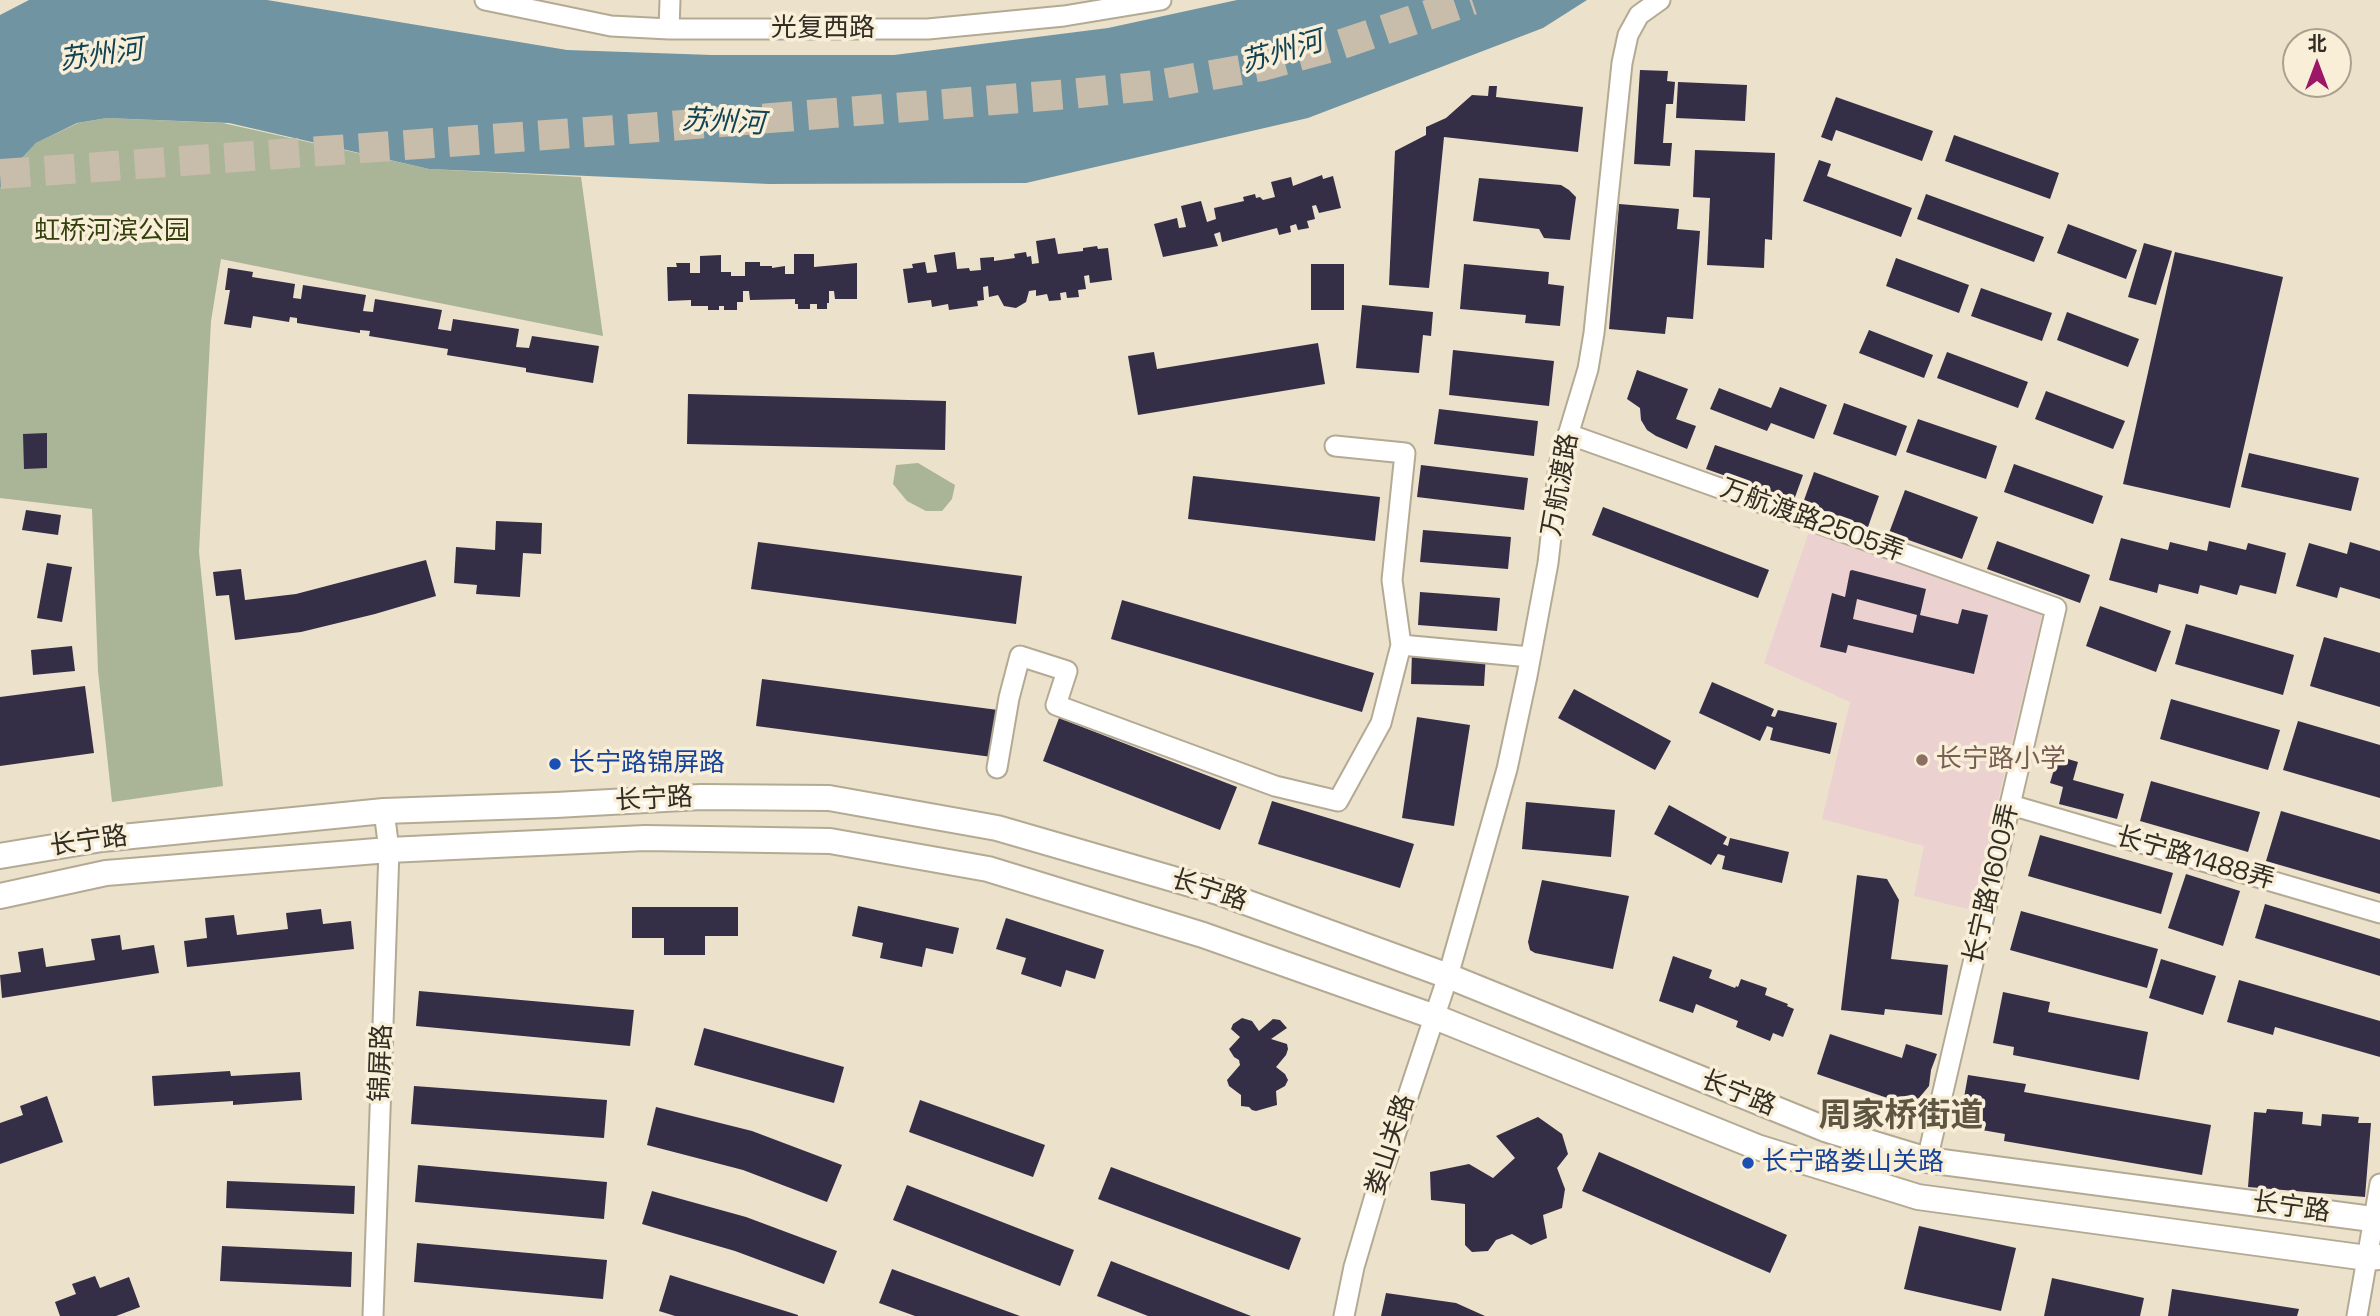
<!DOCTYPE html>
<html>
<head>
<meta charset="utf-8">
<style>
  body { margin:0 }
  #map { position:relative; width:2380px; height:1316px; overflow:hidden; background:#ece1cb; font-family:"Space Grotesk","Noto Sans SC",sans-serif }
  canvas { display:block }
  .north { position:absolute; left:2282px; top:28px; width:70px; height:70px; box-sizing:border-box; background:#f9efd8; border:2px solid #a9a190; border-radius:50%; rotate:0deg; font-size:19px; font-weight:700; line-height:28px; text-align:center; color:#312d24 }
  .north::after { content:''; display:block; margin:auto; width:24px; height:32px; background:#9c1768; clip-path:polygon(50% 0,100% 100%,50% 72%,0 100%) }
</style>
</head>
<body>
<div id="map">
<canvas width="2380" height="1316"></canvas>
<div class="north">北</div>
</div>
<script>
const ctx = document.querySelector('canvas').getContext('2d');
ctx.lineJoin = 'round';
function fillPath(path, color) {
  ctx.fillStyle = color;
  ctx.fill(path, 'evenodd');
}
function poly(rows) {
  const path = new Path2D();
  for (const r of rows) {
    path.moveTo(r[0], r[1]);
    for (let i = 2; i < r.length; i += 2) path.lineTo(r[i], r[i + 1]);
  }
  return path;
}
function trace(path, color, width, dash) {
  ctx.strokeStyle = color;
  ctx.lineWidth = width;
  ctx.lineCap = dash ? 'butt' : 'round';
  ctx.setLineDash(dash || []);
  ctx.stroke(path);
}
function label(font, color, halo, rows, align = 'center') {
  ctx.font = font + ' "Space Grotesk","Noto Sans SC",sans-serif';
  ctx.lineWidth = 7;
  ctx.setLineDash([]);
  ctx.textBaseline = 'middle';
  ctx.strokeStyle = halo;
  ctx.fillStyle = color;
  for (const [text, x, y, turn = 0] of rows) {
    ctx.save();
    ctx.translate(x, y);
    ctx.rotate((+turn || 0) * Math.PI / 180);
    ctx.textAlign = isNaN(turn) ? turn : align;
    if (halo) ctx.strokeText(text, 0, 0);
    ctx.fillText(text, 0, 0);
    ctx.restore();
  }
}
const education = poly([
  [1811,526,2043,611,1972,910,1914,896,1924,846,1822,819,1850,702,1764,663]
]);
const green = poly([
  [107,118,223,123,429,169,581,177,603,336,221,259,211,321,199,552,223,786,112,802,98,671,92,509,0,498,0,188,20,160,36,143,78,123],
  [918,463,955,485,952,499,942,511,926,511,907,501,893,484,896,465]
]);
const water = poly([
  [29,0,267,0,567,50,712,55,894,55,1108,28,1237,0,1587,0,1543,28,1308,118,1026,183,769,184,429,169,229,123,107,118,77,123,36,143,20,160,0,188,0,15]
]);
const building = poly([
  [1640,70,1668,71,1667,81,1675,82,1673,104,1666,104,1663,143,1672,143,1670,166,1634,164],
  [1678,82,1747,85,1745,121,1676,118],
  [1489,86,1497,86,1496,97,1583,107,1578,152,1444,137,1429,288,1389,285,1395,151,1426,135,1426,127,1446,118,1472,95,1488,96],
  [1836,97,1933,131,1922,161,1836,130,1832,141,1821,137],
  [1954,135,2059,173,2050,199,1945,161],
  [1695,150,1775,153,1772,240,1765,239,1764,268,1707,265,1710,198,1693,197],
  [1819,160,1831,164,1827,176,1912,208,1901,237,1803,201],
  [1322,175,1323,179,1333,176,1341,208,1319,213,1316,205,1312,206,1315,219,1307,221,1309,228,1298,230,1296,224,1290,226,1291,232,1279,235,1277,228,1222,242,1220,232,1214,234,1218,246,1163,257,1154,224,1177,218,1179,228,1186,227,1181,206,1201,201,1207,222,1216,219,1214,208,1244,201,1243,197,1255,194,1256,198,1260,197,1263,200,1275,197,1271,182,1291,177,1293,186],
  [1479,178,1561,185,1569,190,1576,197,1570,240,1544,238,1539,229,1473,221],
  [1926,194,2044,237,2034,262,1917,219],
  [1619,204,1679,209,1677,229,1700,231,1693,319,1667,317,1665,334,1609,329],
  [2068,224,2137,250,2126,279,2057,253],
  [1055,238,1058,254,1083,251,1083,248,1097,246,1098,249,1108,248,1112,280,1090,283,1089,275,1084,276,1086,289,1078,290,1079,297,1067,298,1066,292,1060,293,1061,300,1049,301,1047,294,1036,296,1036,290,1029,291,1026,302,1016,308,1004,306,998,295,989,297,988,286,983,287,984,300,977,301,978,306,949,310,948,304,932,307,931,300,908,303,903,269,913,268,912,264,925,262,927,273,937,272,934,255,955,252,957,269,969,268,970,271,981,270,980,258,994,257,994,261,1015,258,1014,254,1026,252,1027,257,1031,256,1032,264,1039,263,1036,241],
  [2144,243,2172,251,2156,305,2128,297],
  [2175,252,2283,277,2230,508,2123,484],
  [794,254,814,254,814,267,857,263,857,299,835,299,834,291,829,291,829,303,827,303,827,309,817,309,817,304,810,304,810,309,798,309,798,304,795,304,795,299,750,300,749,291,743,291,743,302,737,302,737,310,724,310,724,306,719,306,719,310,708,310,708,306,691,306,691,300,668,301,667,267,677,267,676,263,690,263,690,273,700,273,700,256,721,255,721,272,731,272,731,276,745,276,745,262,760,262,760,266,772,266,772,268,785,266,785,274,794,274],
  [1896,258,1969,285,1959,313,1886,286],
  [1311,264,1344,264,1344,310,1311,310],
  [1464,264,1549,272,1548,284,1564,286,1560,326,1525,323,1526,315,1460,309],
  [228,268,253,272,252,277,295,284,293,298,301,299,303,285,366,295,363,311,373,312,375,299,442,310,438,329,451,331,453,319,519,329,516,347,529,348,532,336,599,346,593,383,526,372,526,368,447,355,448,349,369,336,370,331,360,330,360,333,297,323,297,318,290,317,289,322,253,316,251,328,224,324,230,290,225,290],
  [1981,288,2052,313,2042,341,1971,316],
  [1362,305,1433,312,1431,336,1423,335,1419,373,1356,368],
  [2067,312,2139,339,2128,367,2057,340],
  [1869,330,1933,355,1924,378,1859,353],
  [1318,343,1325,384,1138,415,1128,356,1154,352,1157,369],
  [1453,350,1554,361,1549,406,1449,395],
  [1947,352,2028,382,2018,408,1937,378],
  [1637,370,1688,389,1676,419,1696,426,1687,449,1656,436,1647,430,1641,420,1640,408,1627,399],
  [1780,387,1827,405,1814,439,1771,423,1767,431,1710,409,1719,388,1771,408],
  [2046,391,2125,421,2113,449,2035,419],
  [688,394,946,401,945,450,687,444],
  [1844,403,1907,426,1896,456,1833,434],
  [1439,409,1538,421,1534,456,1434,444],
  [1918,419,1997,446,1986,479,1906,452],
  [47,433,47,468,24,469,23,434],
  [1715,445,1803,475,1794,500,1706,469],
  [2249,453,2359,478,2351,511,2241,487],
  [2014,464,2103,496,2093,524,2004,492],
  [1421,465,1528,478,1524,510,1417,497],
  [1814,472,1879,496,1868,527,1803,503],
  [1193,476,1380,497,1375,541,1188,519],
  [1905,490,1978,517,1962,559,1889,533],
  [1603,507,1769,570,1758,598,1592,535],
  [26,510,61,515,58,535,22,530],
  [496,521,542,523,541,554,523,553,520,597,476,594,477,585,454,583,456,547,495,550],
  [1423,530,1511,537,1508,569,1420,562],
  [2121,538,2168,550,2170,542,2207,551,2209,541,2246,550,2248,543,2286,553,2276,594,2240,585,2237,595,2200,585,2198,594,2159,584,2157,593,2109,580],
  [1997,541,2090,575,2080,603,1987,569],
  [758,542,1022,576,1016,624,751,589],
  [2350,542,2380,551,2380,599,2340,587,2337,598,2296,586,2309,543,2347,554],
  [426,560,436,596,375,614,301,632,235,640,229,595,216,596,213,572,241,569,245,600,296,594],
  [47,563,72,567,62,622,37,618],
  [1852,570,1926,589,1920,615,1958,624,1962,609,1988,615,1974,674,1848,645,1846,653,1820,647,1832,593,1845,597,1850,571],
  [1857,599,1917,615,1913,633,1853,619],
  [1420,592,1500,598,1497,631,1418,625],
  [1122,600,1374,673,1362,712,1111,639],
  [2100,606,2171,631,2156,672,2086,646],
  [2186,624,2294,655,2283,695,2175,664],
  [2324,637,2380,653,2380,707,2310,686],
  [72,646,75,671,33,675,31,650],
  [1412,652,1486,654,1484,686,1411,684],
  [762,679,998,710,992,757,756,726],
  [1712,682,1774,709,1771,716,1775,717,1778,710,1837,723,1830,754,1770,740,1773,728,1767,726,1760,741,1699,713],
  [85,686,94,753,0,766,0,697],
  [1574,689,1671,741,1655,770,1558,718],
  [2171,699,2280,730,2268,770,2160,739],
  [1417,717,1470,725,1454,826,1402,818],
  [1059,718,1237,787,1220,830,1043,761],
  [2298,721,2380,745,2380,798,2283,770],
  [2058,756,2078,762,2073,780,2124,794,2117,819,2059,804,2063,787,2050,783],
  [2151,781,2260,812,2248,852,2140,821],
  [1272,801,1414,844,1400,888,1258,844],
  [1526,802,1615,810,1611,857,1522,849],
  [1669,805,1727,837,1723,844,1728,846,1730,838,1789,852,1782,883,1722,869,1725,856,1718,854,1711,865,1654,834],
  [2281,811,2380,840,2380,894,2266,861],
  [2040,835,2173,873,2161,914,2028,876],
  [2186,874,2240,891,2223,946,2168,928],
  [1857,875,1887,879,1899,900,1891,959,1948,965,1942,1015,1885,1009,1884,1015,1841,1010],
  [1542,880,1629,896,1613,969,1535,953,1530,950,1528,942],
  [2265,904,2380,939,2380,976,2255,938],
  [858,906,959,928,953,954,926,948,922,967,880,958,883,943,852,936],
  [632,907,738,907,738,936,705,936,705,955,664,955,664,938,632,938],
  [321,909,323,924,351,921,354,949,187,967,184,941,207,938,205,918,234,915,237,935,288,929,286,913],
  [2021,911,2158,949,2147,988,2010,950],
  [1006,918,1104,950,1095,979,1066,970,1061,987,1021,974,1026,958,996,949],
  [120,935,122,950,154,945,159,973,2,998,0,975,21,972,18,952,43,948,46,967,95,960,91,939],
  [1673,956,1712,970,1709,978,1735,988,1736,986,1738,987,1741,979,1767,988,1765,995,1788,1004,1787,1006,1794,1009,1783,1037,1773,1033,1770,1041,1736,1027,1738,1021,1696,1004,1693,1013,1659,1001],
  [2161,959,2216,976,2203,1015,2149,998],
  [2239,980,2380,1021,2380,1057,2275,1027,2273,1035,2227,1022],
  [419,991,634,1010,630,1046,416,1026],
  [2003,992,2050,1002,2048,1012,2148,1032,2139,1080,2013,1055,2014,1047,1993,1043],
  [1242,1018,1252,1021,1259,1031,1273,1019,1280,1020,1287,1028,1271,1039,1287,1044,1288,1049,1286,1055,1276,1067,1285,1074,1288,1080,1285,1086,1276,1091,1277,1105,1256,1111,1252,1110,1249,1107,1241,1106,1241,1095,1229,1086,1227,1080,1240,1065,1239,1060,1234,1057,1229,1049,1240,1037,1231,1029,1233,1024],
  [704,1028,844,1067,834,1103,694,1065],
  [1830,1034,1902,1058,1906,1044,1937,1054,1931,1070,1929,1086,1919,1098,1905,1104,1817,1074],
  [230,1071,231,1076,300,1072,302,1100,233,1105,233,1101,154,1106,152,1076],
  [1968,1075,2026,1084,2024,1092,2211,1125,2202,1175,2004,1141,2005,1134,1959,1126],
  [414,1086,607,1100,604,1138,411,1124],
  [47,1096,63,1142,0,1164,0,1123,23,1115,20,1106],
  [920,1100,1045,1145,1033,1177,909,1132],
  [656,1107,752,1131,842,1165,827,1202,743,1170,647,1145],
  [2267,1109,2303,1112,2302,1124,2321,1126,2322,1114,2359,1117,2358,1123,2371,1123,2365,1197,2248,1187,2254,1112,2266,1113],
  [1538,1117,1562,1134,1568,1154,1557,1168,1565,1189,1562,1208,1543,1215,1547,1238,1531,1245,1512,1234,1496,1240,1488,1251,1472,1252,1465,1245,1465,1204,1431,1200,1430,1172,1469,1164,1493,1178,1515,1158,1496,1136],
  [1599,1152,1787,1235,1770,1273,1582,1191],
  [418,1165,607,1182,604,1219,415,1202],
  [1111,1167,1301,1238,1289,1270,1098,1199],
  [227,1181,355,1186,354,1214,226,1208],
  [907,1185,1074,1250,1060,1286,893,1220],
  [652,1191,746,1217,837,1251,824,1284,735,1251,642,1224],
  [1919,1226,2016,1248,2001,1311,1904,1289],
  [417,1243,607,1260,603,1299,414,1282],
  [222,1246,352,1252,351,1287,220,1281],
  [1111,1261,1251,1316,1148,1316,1097,1296],
  [892,1269,1020,1316,915,1316,879,1303],
  [670,1275,798,1315,798,1316,675,1316,659,1311],
  [95,1276,100,1288,129,1277,140,1307,116,1316,60,1316,55,1302,76,1294,72,1284],
  [2052,1278,2144,1298,2140,1316,2044,1316],
  [2172,1289,2299,1309,2297,1316,2168,1316],
  [1386,1293,1456,1303,1485,1316,1381,1316]
]);
const highwayTunnel = poly([
  [0,174,658,127,1070,94,1156,85,1262,66,1336,46,1472,0]
]);
const minor = poly([
  [485,0,611,26,669,29,928,29,1064,16,1161,0],
  [669,29,670,0],
  [1568,434,2056,608,1927,1160],
  [1401,645,1530,657],
  [997,768,1009,698,1020,656,1067,671,1056,705,1275,786,1338,801,1381,723,1401,645,1392,580,1405,453,1335,446],
  [2011,805,2380,913],
  [373,1316,389,850,384,811],
  [1344,1316,1354,1267,1377,1189,1448,976,1507,769,1527,676,1548,563,1559,465,1588,369,1594,333,1622,63,1628,35,1639,15,1660,0],
  [2357,1316,2380,1184]
]);
const major = poly([
  [0,856,102,839,384,811,556,805,701,797,829,798,997,828,1218,892,1448,976,1825,1129,1927,1160,2372,1219,2380,1218],
  [0,896,106,873,389,850,645,838,830,841,988,869,1203,935,1435,1017,1757,1147,1918,1197,2367,1258,2380,1257]
]);
const markers = [
  [1922,760,7,"#8d6e63"],
  [555,764,7,"#1a4fb4"],
  [1748,1163,7,"#1a4fb4"]
];
const streetNames = [
  ["光复西路",823,29],
  ["万航渡路",1561,485,-80],
  ["万航渡路2505弄",1812,521,20],
  ["长宁路",654,800,-3],
  ["长宁路",89,842,-8],
  ["长宁路1488弄",2195,859,16],
  ["长宁路1600弄",1992,884,-77],
  ["长宁路",1209,891,18],
  ["锦屏路",382,1063,-88],
  ["长宁路",1738,1094,22],
  ["娄山关路",1391,1145,-72],
  ["长宁路",2291,1208,8]
];
const parkNames = [
  ["虹桥河滨公园",112,232]
];
const educationNames = [
  ["长宁路小学",1936,760]
];
const transitNames = [
  ["长宁路锦屏路",569,764],
  ["长宁路娄山关路",1762,1163]
];
const waterNames = [
  ["苏州河",1282,53,-16],
  ["苏州河",101,56,-8],
  ["苏州河",723,123,3]
];
const districtNames = [
  ["周家桥街道",1901,1117]
];
fillPath(education, '#ecd1d1');
fillPath(green, '#aab497');
fillPath(water, '#7194a2');
fillPath(building, '#352e47');
trace(highwayTunnel, '#c7bdaa', 30, [30, 15]);
trace(minor, '#b4aa94', 23);
trace(major, '#b4aa94', 28);
trace(minor, '#fff', 19);
trace(major, '#fff', 24);
for (const [x, y, r, color] of markers) {
  const dot = new Path2D();
  dot.arc(x, y, r, 0, 2 * Math.PI);
  ctx.fillStyle = color;
  ctx.fill(dot);
  trace(dot, '#f9efd8', 2.5);
}
label('26px', '#312d24', '#f9efd8', streetNames);
label('26px', '#34410e', '#f9efd8', parkNames);
label('26px', '#785e54', '#f9efd8', educationNames, 'left');
label('26px', '#164399', '#f9efd8', transitNames, 'left');
label('italic 28px', '#104354', '#f9efd8', waterNames);
label('bold 33px', '#5e5542', '#f9efd8', districtNames);
</script>
</body>
</html>
